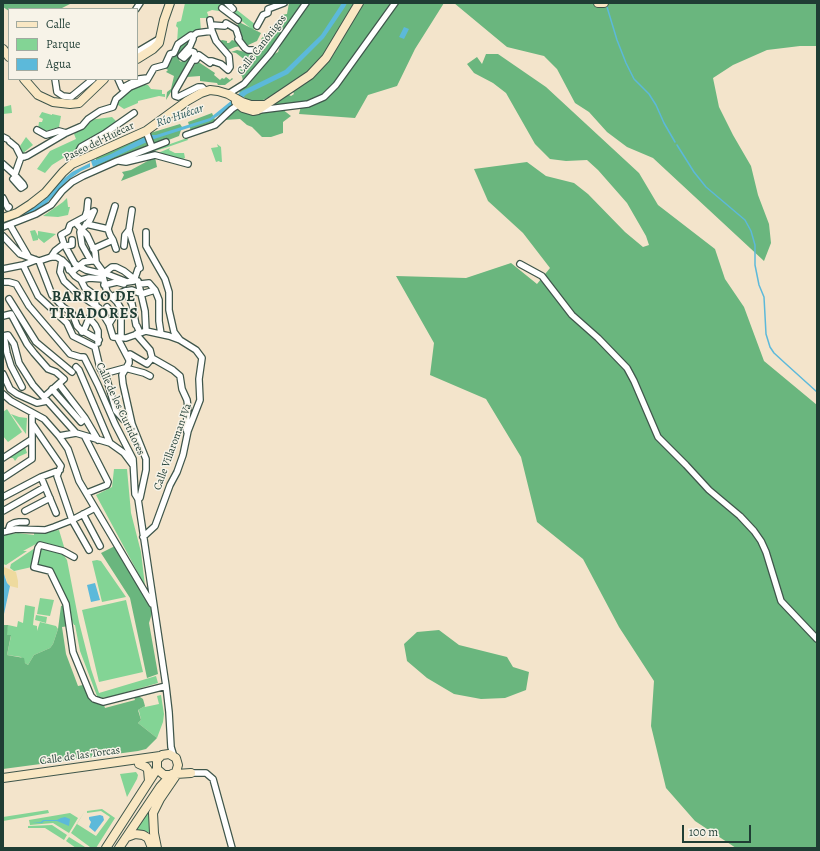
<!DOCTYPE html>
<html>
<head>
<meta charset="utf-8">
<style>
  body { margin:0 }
  #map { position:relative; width:820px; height:851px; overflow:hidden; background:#f3e4cb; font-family:Alegreya,serif }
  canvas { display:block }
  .frame { position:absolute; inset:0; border:4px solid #1f3d34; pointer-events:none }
  .legend { position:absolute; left:8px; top:8px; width:130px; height:72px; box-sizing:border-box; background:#f7f3e8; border:1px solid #a1aaa0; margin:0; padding:5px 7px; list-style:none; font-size:12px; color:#1f3d34 }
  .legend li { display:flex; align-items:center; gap:8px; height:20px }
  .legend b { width:20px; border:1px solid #a1aaa0 }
  .scale { position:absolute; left:682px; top:825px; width:69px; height:18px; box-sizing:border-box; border:2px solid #1f3d34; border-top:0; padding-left:5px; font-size:12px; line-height:14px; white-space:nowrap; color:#1f3d34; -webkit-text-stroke:3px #f7f3e8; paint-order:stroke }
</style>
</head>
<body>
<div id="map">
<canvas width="820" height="851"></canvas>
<div class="frame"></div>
<ul class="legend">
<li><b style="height:5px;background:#f9e7c3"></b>Calle</li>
<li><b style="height:11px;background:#83d495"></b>Parque</li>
<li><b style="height:11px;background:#5cb9da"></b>Agua</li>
</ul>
<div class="scale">100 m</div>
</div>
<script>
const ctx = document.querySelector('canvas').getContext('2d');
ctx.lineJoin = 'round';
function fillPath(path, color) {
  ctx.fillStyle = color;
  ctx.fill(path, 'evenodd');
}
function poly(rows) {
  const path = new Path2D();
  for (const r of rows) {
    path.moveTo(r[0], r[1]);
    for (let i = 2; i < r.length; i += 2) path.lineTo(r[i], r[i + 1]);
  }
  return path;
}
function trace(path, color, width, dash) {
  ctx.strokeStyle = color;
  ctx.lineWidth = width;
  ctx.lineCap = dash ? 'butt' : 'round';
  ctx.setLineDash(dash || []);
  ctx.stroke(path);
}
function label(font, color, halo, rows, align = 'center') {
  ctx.font = font + ' Alegreya,serif';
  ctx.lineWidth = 3;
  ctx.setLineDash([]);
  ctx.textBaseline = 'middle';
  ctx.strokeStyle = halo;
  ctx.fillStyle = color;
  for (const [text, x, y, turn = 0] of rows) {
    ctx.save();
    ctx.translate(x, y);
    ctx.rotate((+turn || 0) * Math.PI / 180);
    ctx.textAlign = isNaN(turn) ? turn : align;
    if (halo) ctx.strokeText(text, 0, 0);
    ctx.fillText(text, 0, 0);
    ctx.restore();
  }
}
const green = poly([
  [185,3,223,3,219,11,212,10,207,12,209,18,200,18,201,31,177,43,178,28,176,26,177,22,181,21],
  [237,10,256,25,253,30,233,14],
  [144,85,148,85,151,89,162,90,162,94,165,94,165,97,159,96,138,101,138,103,124,109,118,105,117,101,130,89],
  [11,105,12,113,3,114,3,107],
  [42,112,52,115,52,114,61,116,59,127,46,131,38,129,39,122,42,122,43,119,39,117],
  [112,117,117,122,93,140,75,156,73,152,52,165,45,173,37,169,50,151,76,139,74,134,89,120],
  [26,137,33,145,22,154,20,146],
  [187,138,188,140,165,148,131,158],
  [217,144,221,147,222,162,220,162,219,161,216,162,211,148,218,147],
  [170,148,169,150,175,153,184,153,185,158,181,160,158,153],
  [67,198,68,207,70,207,68,215,58,217,43,216,63,202],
  [35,230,38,236,38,231,56,234,44,243,38,238,38,240,33,241,30,231],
  [7,409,22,432,8,442,3,436,3,412],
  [11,414,19,417,27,418,26,434],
  [25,447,27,453,18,457,15,461,13,458,9,458],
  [114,469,127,469,131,513,141,552,145,586,96,495,112,487],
  [59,530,65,550,63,554,67,560,79,622,91,669,99,693,156,676,158,683,110,697,100,698,97,696,80,651,75,625,74,625,72,621,69,621,66,604,50,571,34,567,35,558,43,544,36,544,23,551,27,551,6,565,3,564,3,535,18,533,34,535,34,533],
  [35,548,36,550,32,567,14,571,10,568,11,564],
  [97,560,101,561,126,597,102,602,92,561],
  [40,598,54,600,50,616,37,614],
  [126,600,143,672,99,682,82,610],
  [25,605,35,607,33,625,37,626,37,631,40,622,56,626,58,629,53,644,50,648,34,655,28,665,25,663,21,657,7,655,11,636,6,635,8,625,17,627,18,621,23,623],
  [36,615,47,617,46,623,35,620],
  [161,695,164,714,163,722,157,738,138,723,141,720,139,711,138,710,145,706,145,707,159,704,157,696],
  [136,772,138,775,137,779,127,797,120,774],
  [158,795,152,831,146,833,134,832],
  [102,809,115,818,96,848,89,848,90,847,71,833,85,811,77,824,96,836,110,817,101,811,87,813,87,811],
  [48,810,49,813,3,821,3,817],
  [70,813,78,818,69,833,53,823,30,825,29,820],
  [52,825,67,835,64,840,45,828,28,828,28,826],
  [69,837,85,847,85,848,76,848,66,841]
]);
const forest = poly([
  [3,3,72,3,60,9,9,9,9,11,3,7],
  [284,3,302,3,268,54,243,81,242,76,238,73,241,66,251,63,253,60,251,63,246,61,236,53,231,52,237,50,253,54,258,52,257,53,262,46,261,39,274,25,279,22,281,15,287,14,289,3],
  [309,3,444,3,415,49,397,86,368,95,355,118,299,114,302,102,268,106,287,94,291,96,294,94,291,87,261,101,248,101,239,92,270,56,278,52,281,43],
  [454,3,817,3,817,46,800,46,767,50,733,65,713,78,719,107,733,135,751,166,758,195,769,224,771,243,764,261,653,158,627,147,607,132,589,112,575,103,557,69,544,56,507,47],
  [239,22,261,33,257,41,246,46,240,39,236,28],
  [192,38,190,43,181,53,179,60,181,62,190,53,193,54,192,58,166,100,167,92,171,89,174,76,166,72,168,70,165,68,181,44],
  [222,40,227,41,227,43,229,43,232,40,235,41,236,40,241,46,235,47,228,50,219,42],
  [486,54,498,54,546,87,639,173,658,205,715,249,725,279,744,307,764,361,817,405,817,848,736,848,695,821,666,788,651,726,654,681,619,627,583,559,537,522,521,457,486,399,430,375,434,343,396,276,466,278,511,263,537,284,550,268,523,233,488,201,474,169,527,162,546,176,574,183,588,194,625,232,643,247,649,245,646,236,627,203,598,170,587,160,566,161,550,159,535,144,506,93,493,83,474,73,467,64,477,57,482,64],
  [197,61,215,73,214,75,220,80,222,78,224,79,226,77,230,80,232,78,233,79,225,85,218,85,217,83,200,81,200,76,187,77],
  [242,104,267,113,282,109,291,116,283,122,283,133,271,137,262,137,252,127,247,125,240,119,224,120],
  [212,113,216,122,191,131,188,122],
  [180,124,182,127,179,136,95,168,96,158,146,131,147,134],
  [155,157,157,167,121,181,124,175,122,172,131,170],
  [117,545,154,607,149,623,158,674,147,678,130,598,101,553],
  [66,604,69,626,62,627,66,654,78,686,83,685,88,697,93,702,104,705,105,708,135,700,134,697,140,697,143,699,145,706,138,710,141,720,138,723,157,738,146,749,138,751,3,769,3,625,8,625,7,635,11,635,7,655,24,658,25,663,28,665,34,655,50,648,53,644,58,629,61,606],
  [439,630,459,645,507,657,513,667,529,672,526,690,505,698,481,699,454,694,427,678,407,661,404,644,417,632]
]);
const sand = poly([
  [4,567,16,572,18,581,18,588,10,586,7,583,6,578,3,574]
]);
const water = poly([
  [342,3,347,3,345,7,324,38,288,74,247,94,241,99,237,95,242,91,285,70,321,35],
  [404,27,409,29,404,39,399,37],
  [231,101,235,105,210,121,151,140,149,135,156,135,210,118],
  [145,137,147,142,93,167,91,161,93,159,96,160,109,155],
  [90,163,90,167,81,171,68,180,46,204,29,214,3,225,3,221,21,216,43,201,61,181,72,172],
  [3,574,4,574,7,583,10,586,4,614],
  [95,583,100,600,91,602,87,585],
  [100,815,103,816,104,820,95,832,89,827,91,822,89,819,89,817],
  [65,817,70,819,69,826,57,821,44,821,42,823,32,822,41,822,43,820,57,820,61,818]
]);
const stream = poly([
  [607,7,617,40,626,63,634,79,649,94,656,105,664,123,675,142],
  [677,145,694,172,706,187,745,220,751,231,755,245,755,265,759,285,764,297,766,334,770,347,774,353,786,364,817,392]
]);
const street = poly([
  [227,3,233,9],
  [222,8,238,20],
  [136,9,140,3],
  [211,25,225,26,226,23,236,29,239,38,238,39,245,48,248,50,253,50],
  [257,26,263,15,268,13,268,9,284,3],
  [193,36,197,33,212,31],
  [137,52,159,39],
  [194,60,196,60,199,55,210,63],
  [208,61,212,61,221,64,228,70,230,67,229,56,216,41,212,31,210,20],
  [55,79,57,92,63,96,71,97,93,79],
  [118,79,122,88,139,79,147,78],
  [228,94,244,84,270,54,306,3],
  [260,110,308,104,324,97,336,85,395,3],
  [37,130,46,135,59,131,66,133],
  [146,131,152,147],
  [186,135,215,125,232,109,238,105],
  [3,137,7,139],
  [10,142,16,147,21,157,27,156,66,133,82,126,88,119,100,111,113,107,116,99,130,87,147,80,154,68,165,65,170,54,174,53,178,44,191,35,193,36,193,39,190,46,181,56,184,58,191,51,194,52,195,56,175,91,175,96,178,97,198,87,202,87,206,91],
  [119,161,126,162,155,155,188,164],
  [77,162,76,156,81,147,104,134,134,113],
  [3,164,13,173,23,184],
  [15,174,21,157,24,157],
  [13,179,21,188,24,186],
  [3,198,8,208,9,207],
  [85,217,70,225,68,231,61,235,64,244,75,264,86,270,103,274,112,267,116,267,124,271,134,279],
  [76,223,81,229,80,232,82,245,91,261,95,261],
  [86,224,108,229,110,235,113,240,93,249],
  [10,225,28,256],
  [85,226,90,220,94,211,85,217,87,211,88,201],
  [3,227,36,214,51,205,62,191,72,182,83,176,117,161,166,142],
  [81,229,87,235,95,252,96,262,104,273,127,282,134,281,138,269,140,268,129,230,125,235,124,246],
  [108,229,115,206],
  [129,230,132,210],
  [3,236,20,254,39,261,52,295,63,307,72,313,77,326,81,330,99,340],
  [113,240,116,249],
  [66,246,72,245,72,240],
  [51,257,55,251,64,244],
  [62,260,60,272,64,281,77,293,99,308,109,324,113,337,126,338,146,331,169,336,180,340],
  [39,261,51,257,57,257,63,261,68,266,69,270,74,270,84,262,91,261],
  [520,264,542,276,572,315,598,338,627,368,634,381,658,437,686,465,709,490,740,516,754,531,761,541,766,552,781,601,817,639],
  [23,265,36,260],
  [3,269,23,265,38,296,67,323,73,336,95,347,100,368,107,380,116,411,124,420,132,424],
  [70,270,75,276,81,280,89,278,103,279],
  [102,273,107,292,117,302,121,309,121,338],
  [81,280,85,288,92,293,96,305],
  [138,281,145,311,146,331],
  [3,282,9,282,16,284,29,306,70,354,80,357,84,357,98,385,115,424,133,459,135,494,138,499,166,686,169,712,171,747,174,757],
  [140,284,149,283,155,290,159,300,159,321,161,334],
  [104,285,117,282,124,284],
  [125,291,132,304,136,325,137,326,140,333],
  [111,297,125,291,132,290,142,294,155,290],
  [9,299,36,342,72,372],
  [107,307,114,316,109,324],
  [3,316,11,314,27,344,34,353,48,369,56,372,64,379,44,397],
  [82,332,85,328,89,318,95,325,98,331,98,343],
  [136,334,150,350,152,358,173,370,180,376,182,389,187,400,188,408,186,426,187,432],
  [3,336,8,335,14,344,19,363,33,385,76,433,110,443,124,453,133,465],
  [4,336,7,353,11,366,22,387],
  [117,337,129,360,129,363,122,375,123,384,132,424,146,459,146,470,140,498,138,499],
  [127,355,130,354,147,364,152,358],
  [76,367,79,370,110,443],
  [3,374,10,389,17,394,37,403,47,401],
  [103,374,125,368,144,373,150,376],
  [59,384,85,418,98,440],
  [52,389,81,422,85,418],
  [3,394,11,401,44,419,59,436,68,449,79,481,152,604],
  [33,425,61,466,57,476,72,520,89,550],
  [59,436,76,433],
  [85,437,108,482,107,485,87,493],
  [3,458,32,439,32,413],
  [41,477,56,513],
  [3,478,32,459,32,439],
  [3,497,41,477,60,470],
  [3,511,45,487],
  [25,511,50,498],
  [83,514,100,546],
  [8,531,10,525,14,523,19,522,26,522],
  [3,532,16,529,45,530,54,527,72,520,95,508],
  [143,537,155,526,170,485,177,472,183,455,188,431,200,400,199,379,202,358,196,350,180,340,174,332,169,310,169,292,165,279,146,246,146,232],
  [74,557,63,551,40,545,38,548,34,567,50,571,66,604,73,652,91,696,94,699,103,702,166,686],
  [191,773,206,773,213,779,232,848]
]);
const secondary = poly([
  [598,3,604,3],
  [3,49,9,57],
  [137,59,153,49,159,43,164,20,170,3],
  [24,79,38,95,53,102,70,104,79,103,104,79],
  [236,102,243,108,253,111,258,110,310,75,326,58,359,3],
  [3,218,17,213,31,204,45,193,63,172,72,164,146,131,187,101,201,93,210,90,218,91,228,94,242,102,251,105,265,105],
  [139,764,146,767,148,770,149,781],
  [3,778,160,756],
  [127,837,135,834,143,835,148,838,152,848],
  [106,848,157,769],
  [119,848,160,787,172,774],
  [157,848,154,833,153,813,160,799,175,777,176,774,176,772,178,765,176,758,169,754,162,755,157,760,157,769,164,775,170,775,176,774,191,773]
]);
const streetNames = [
  ["Calle Canónigos",262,45,-52],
  ["Paseo del Huécar",99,142,-26],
  ["Calle de los Curtidores",120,409,65],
  ["Calle Villaroman IVa",173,447,-70],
  ["Calle de las Torcas",80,756,-8]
];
const waterNames = [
  ["Río Huécar",180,116,-19]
];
const districtNames = [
  ["BARRIO DE",94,297],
  ["TIRADORES",94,314]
];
fillPath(green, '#83d495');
fillPath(forest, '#6ab67e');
fillPath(sand, '#eeda9e');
fillPath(water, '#5cb9da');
trace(stream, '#5cb9da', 1.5);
trace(street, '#3f564b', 8);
trace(secondary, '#3f564b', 10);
trace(street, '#fff', 5.5);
trace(secondary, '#f9e7c3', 8);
label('11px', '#1f3d34', '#f7f3e8', streetNames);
label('italic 12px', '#2e5c5e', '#f7f3e8', waterNames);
ctx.letterSpacing = '1px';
label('bold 15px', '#1f3d34', '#f7f3e8', districtNames);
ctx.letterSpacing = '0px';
</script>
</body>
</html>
